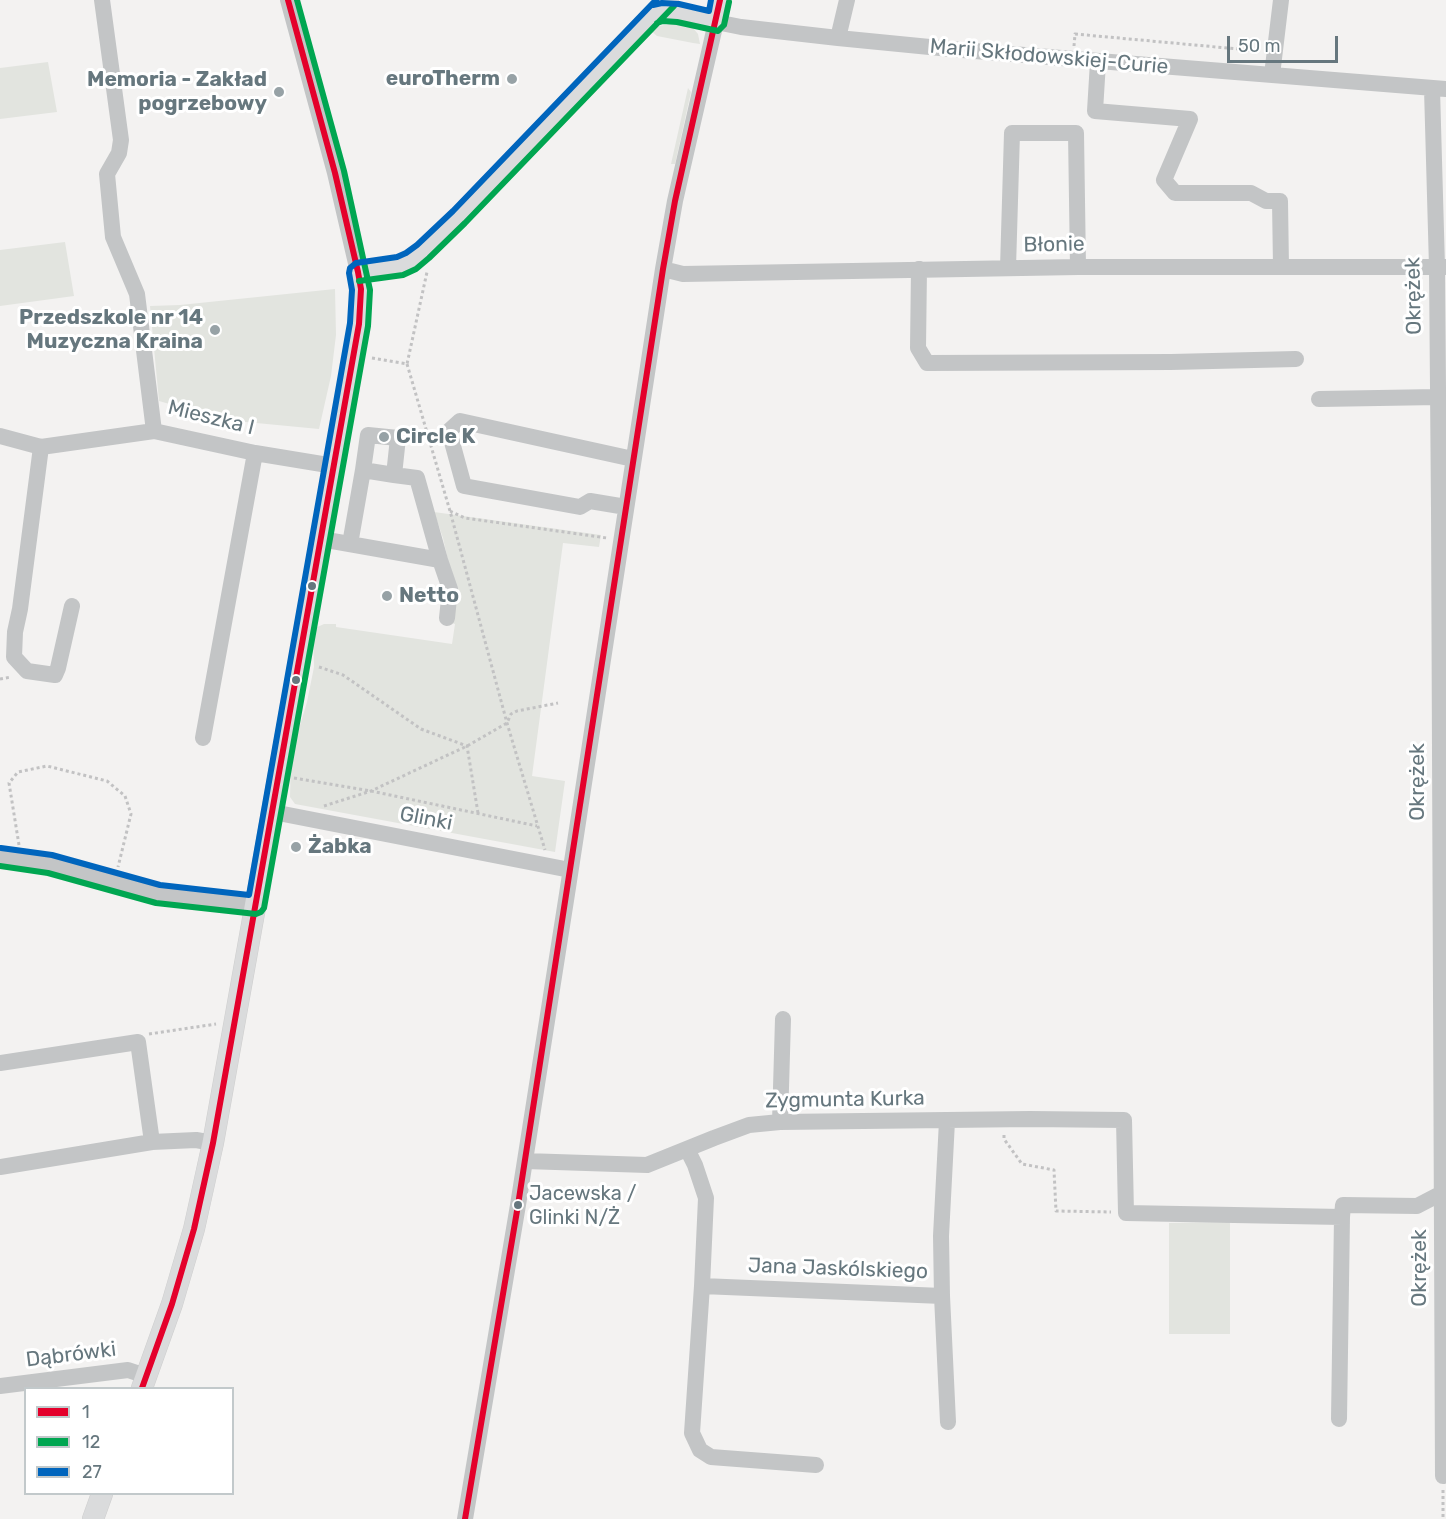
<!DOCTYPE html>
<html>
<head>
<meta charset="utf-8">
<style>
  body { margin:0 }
  #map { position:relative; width:1446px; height:1519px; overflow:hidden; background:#f3f2f1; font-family:Rubik,sans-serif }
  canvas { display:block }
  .legend { position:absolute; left:24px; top:1387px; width:210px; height:108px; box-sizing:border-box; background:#fff; border:2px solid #c2c9cb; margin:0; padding:8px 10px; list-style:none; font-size:18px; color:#66777e }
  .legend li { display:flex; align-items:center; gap:12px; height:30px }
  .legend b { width:30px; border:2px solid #c2c9cb }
  .scale { position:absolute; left:1227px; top:36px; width:111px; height:27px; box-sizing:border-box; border:3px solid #66777e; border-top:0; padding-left:8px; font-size:18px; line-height:21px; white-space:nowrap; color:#66777e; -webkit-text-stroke:4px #fff; paint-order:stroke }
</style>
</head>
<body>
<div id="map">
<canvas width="1446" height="1519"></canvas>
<ul class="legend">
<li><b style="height:8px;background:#e4002b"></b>1</li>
<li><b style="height:8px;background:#00a651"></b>12</li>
<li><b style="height:8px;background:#0065bd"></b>27</li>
</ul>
<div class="scale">50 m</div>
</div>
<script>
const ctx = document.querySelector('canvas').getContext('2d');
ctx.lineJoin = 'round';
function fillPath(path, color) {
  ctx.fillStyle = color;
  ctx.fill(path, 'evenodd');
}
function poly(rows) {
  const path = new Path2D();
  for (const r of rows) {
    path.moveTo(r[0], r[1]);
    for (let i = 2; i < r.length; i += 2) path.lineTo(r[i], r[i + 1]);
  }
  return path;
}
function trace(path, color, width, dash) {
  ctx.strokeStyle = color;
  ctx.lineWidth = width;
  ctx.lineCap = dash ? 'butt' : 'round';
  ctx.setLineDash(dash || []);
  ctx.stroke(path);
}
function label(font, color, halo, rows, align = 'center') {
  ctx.font = font + ' Rubik,sans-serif';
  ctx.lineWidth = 6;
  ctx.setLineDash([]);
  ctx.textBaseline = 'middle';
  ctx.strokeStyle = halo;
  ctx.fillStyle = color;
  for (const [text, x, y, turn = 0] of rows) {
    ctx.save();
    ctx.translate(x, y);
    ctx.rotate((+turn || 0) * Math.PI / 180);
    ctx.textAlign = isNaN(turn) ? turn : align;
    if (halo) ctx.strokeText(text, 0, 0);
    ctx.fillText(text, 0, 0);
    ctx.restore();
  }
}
const green = poly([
  [675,23,688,25,693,28,698,34,700,44,693,43,657,36,650,30,659,26],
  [48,62,57,112,0,119,0,68],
  [688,88,691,92,675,164,671,164],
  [65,242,74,296,0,306,0,250],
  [335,289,336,335,331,376,319,429,225,420,159,401,150,306,180,305],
  [434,512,601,535,599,547,563,543,532,776,565,781,555,852,295,804,290,797,291,755,307,702,314,667,313,629,324,624,336,624,336,627,452,644,455,624,451,623,457,601,443,538],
  [1230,1222,1230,1334,1169,1334,1169,1223]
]);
const path = poly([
  [1074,46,1075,34,1260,51],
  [372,358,407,364,427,272],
  [407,364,450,511,507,723,545,850],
  [450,511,465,518,607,538],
  [319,667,343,675,421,729,467,746,478,813],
  [0,679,11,677],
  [294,778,371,791,537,826],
  [324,806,371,791,467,746,507,723,511,714,517,711,558,703],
  [19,845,9,783,18,772,47,766,107,781,125,796,131,814,118,867],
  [149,1034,216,1024],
  [1004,1135,1004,1139,1022,1164,1054,1170,1056,1211,1111,1212],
  [1443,1490,1443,1519]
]);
const minor = poly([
  [102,0,121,140,119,153,107,174,113,237,137,294,154,431],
  [288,0,335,173,358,272],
  [838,38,847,0],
  [1098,62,1095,111,1190,119,1164,180,1175,193,1251,193,1266,201,1280,201,1281,267],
  [1272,75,1281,0],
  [1432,89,1437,267,1439,510,1443,1476],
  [1008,268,1012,133,1076,133,1078,267],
  [663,269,683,274,1078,267,1446,267],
  [919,269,918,348,927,363,1171,362,1296,359],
  [1319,399,1438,397],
  [0,436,41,447],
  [363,470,368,435,398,438,394,475],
  [626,507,590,501,580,507,464,486,449,431,460,421,633,459],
  [321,539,440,560,450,589,447,618],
  [350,544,363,470,394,475,417,478,440,560],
  [72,606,58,668,55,675,27,671,14,657,15,632,20,609,41,447,154,431,255,453,334,466],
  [203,738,255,453],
  [273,812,570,870],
  [0,857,50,864,158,894,256,905],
  [0,1063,138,1042,152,1142],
  [780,1122,783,1019],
  [687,1149,695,1165,706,1198,702,1286,692,1433,700,1450,711,1457,816,1465],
  [525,1161,647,1165,714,1138,749,1125,780,1122,1030,1119,1124,1120,1126,1213,1342,1217,1339,1419],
  [0,1167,152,1142,196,1140,213,1143],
  [1342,1217,1343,1205,1417,1206,1442,1193],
  [702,1286,942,1296,941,1236,947,1121],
  [942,1296,948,1422],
  [0,1386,128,1370,146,1376],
  [465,1519,518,1205,567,894,663,269,675,201,716,22,741,27,838,38,950,49,1446,89]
]);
const major = poly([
  [655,14,662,12,678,13,716,22,720,0],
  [142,1388,172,1304,194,1229,213,1143,355,347,359,324,361,289,358,272,400,266,411,261,423,252,459,217,668,0],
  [93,1519,102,1494]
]);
const bus1 = poly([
  [142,1388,172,1304,194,1229,213,1143,359,324,361,289,358,272,335,173,288,0],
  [465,1519,518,1205,663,269,675,201,720,0]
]);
const bus2 = poly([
  [657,23,663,21,677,22,718,31,724,25,729,2],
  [359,281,403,275,416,269,429,258,465,223,674,6],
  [0,866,48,873,156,903,256,914,261,912,264,908,368,326,370,290,344,171,297,0]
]);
const bus3 = poly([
  [653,5,662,3,679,4,709,11,711,0],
  [1,848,52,855,160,885,249,895,350,323,352,290,349,273,350,268,356,263,397,257,406,253,417,245,453,211,656,0]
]);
const markers = [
  [512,79,6,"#97a2a6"],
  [279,92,6,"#97a2a6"],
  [215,330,6,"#97a2a6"],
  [384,437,6,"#97a2a6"],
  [312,586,5,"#66777e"],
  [387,596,6,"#97a2a6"],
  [296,680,5,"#66777e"],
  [296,847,6,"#97a2a6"],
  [518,1205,5,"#66777e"]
];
const busNames = [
  ["Jacewska /",529,1194],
  ["Glinki N/Ż",529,1218]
];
const streetNames = [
  ["Marii Skłodowskiej-Curie",1049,57,5],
  ["Błonie",1054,245,-1],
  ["Okrężek",1414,296,-91],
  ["Mieszka I",211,418,14],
  ["Okrężek",1418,782,-90],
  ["Glinki",426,819,11],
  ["Zygmunta Kurka",845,1100,-1],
  ["Okrężek",1420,1268,-90],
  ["Jana Jaskólskiego",838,1269,2],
  ["Dąbrówki",71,1355,-7]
];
const poiNames = [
  ["euroTherm",500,79],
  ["Memoria - Zakład",267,80],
  ["pogrzebowy",267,104],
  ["Przedszkole nr 14",203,318],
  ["Muzyczna Kraina",203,342],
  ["Circle K",396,437,"left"],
  ["Netto",399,596,"left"],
  ["Żabka",308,847,"left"]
];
fillPath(green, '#e2e4df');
trace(major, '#cecece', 22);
trace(path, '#c2c2c3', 3, [3, 3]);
trace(minor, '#c3c5c6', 16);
trace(major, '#dadbdc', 21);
trace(bus1, '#e4002b', 6);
trace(bus2, '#00a651', 6);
trace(bus3, '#0065bd', 6);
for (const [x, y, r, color] of markers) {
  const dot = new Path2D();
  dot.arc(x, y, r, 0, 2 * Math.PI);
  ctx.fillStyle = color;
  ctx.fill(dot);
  trace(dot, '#fff', 2);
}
label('20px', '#66777e', '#fff', busNames, 'left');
label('21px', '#66777e', '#fff', streetNames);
label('bold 21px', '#66777e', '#fff', poiNames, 'right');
</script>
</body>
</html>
